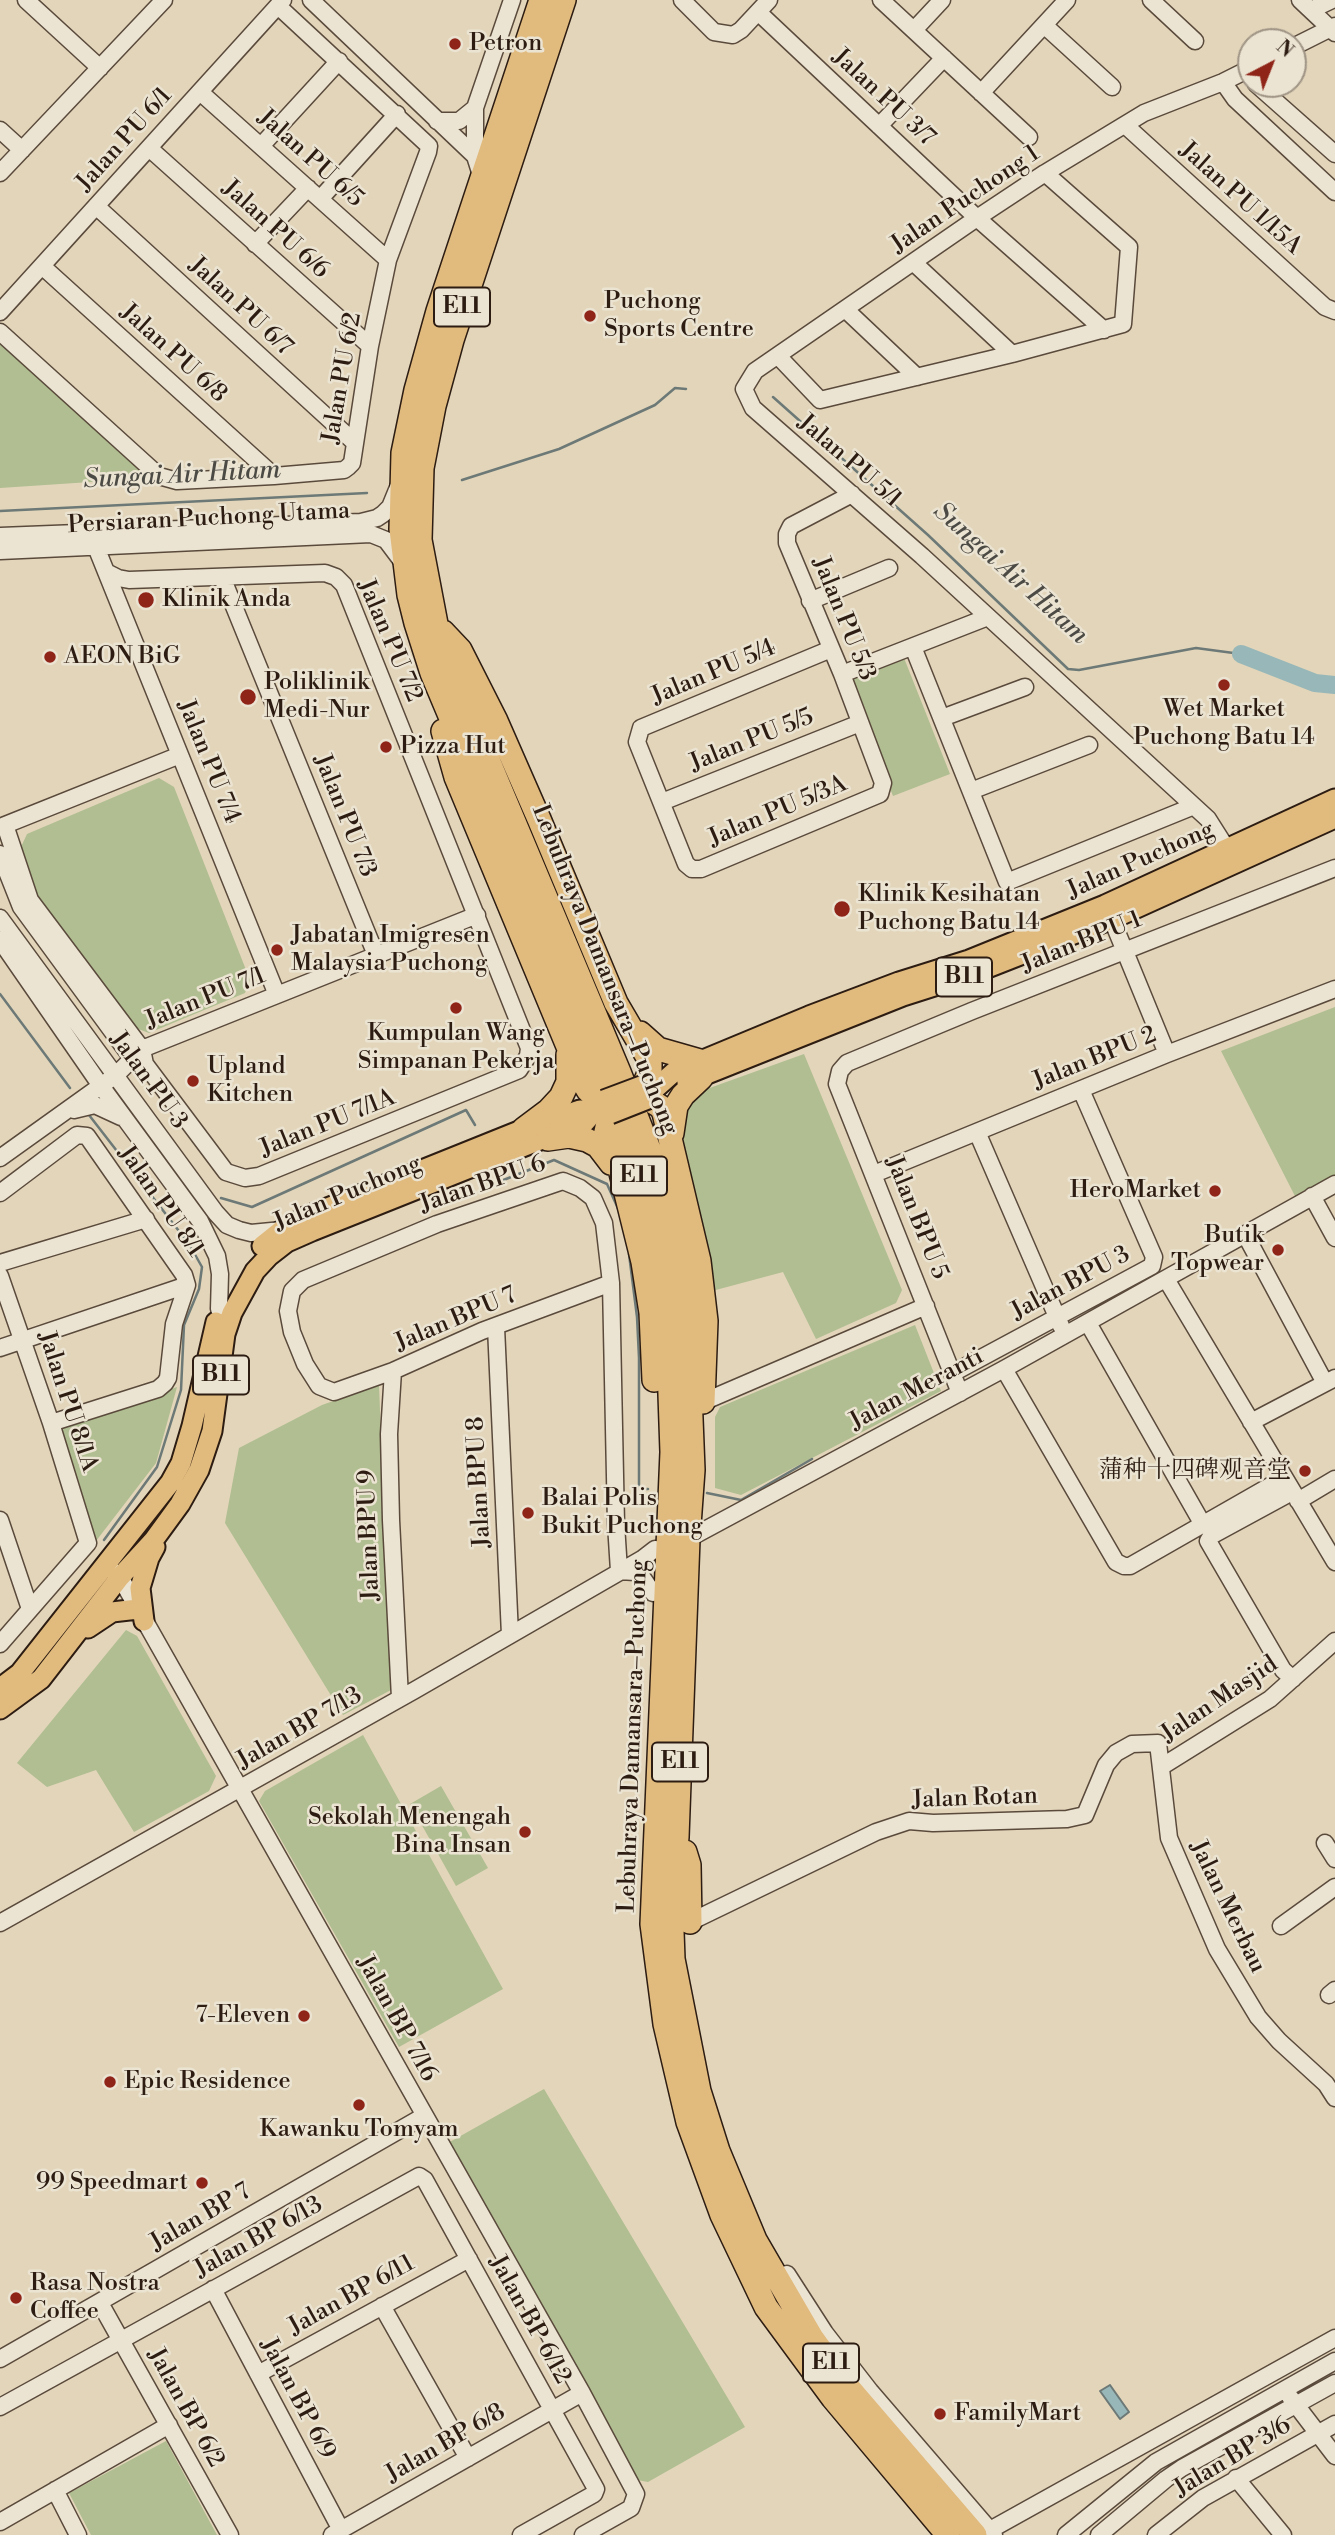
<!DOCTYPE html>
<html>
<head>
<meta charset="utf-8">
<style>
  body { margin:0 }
  #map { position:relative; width:1335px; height:2535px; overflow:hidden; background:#e2d5ba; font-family:"Libre Bodoni",serif }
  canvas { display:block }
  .north { position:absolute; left:1237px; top:28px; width:70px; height:70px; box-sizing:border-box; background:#ece4d2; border:2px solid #9f9485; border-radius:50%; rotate:42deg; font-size:19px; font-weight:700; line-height:28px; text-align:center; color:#2c1c12 }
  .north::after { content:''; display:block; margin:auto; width:24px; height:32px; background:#8f2418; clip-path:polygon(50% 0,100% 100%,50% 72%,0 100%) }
</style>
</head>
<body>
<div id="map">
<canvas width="1335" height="2535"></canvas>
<div class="north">N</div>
</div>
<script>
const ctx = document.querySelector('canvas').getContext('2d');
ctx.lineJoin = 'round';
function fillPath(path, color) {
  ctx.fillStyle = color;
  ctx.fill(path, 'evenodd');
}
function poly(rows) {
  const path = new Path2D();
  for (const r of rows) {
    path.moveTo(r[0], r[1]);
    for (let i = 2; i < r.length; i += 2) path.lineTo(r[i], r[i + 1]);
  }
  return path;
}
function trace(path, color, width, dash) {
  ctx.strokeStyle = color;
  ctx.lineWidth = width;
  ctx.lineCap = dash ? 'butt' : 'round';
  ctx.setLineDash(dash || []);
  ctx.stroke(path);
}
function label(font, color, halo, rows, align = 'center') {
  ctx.font = font + ' "Libre Bodoni","Noto Serif SC",serif';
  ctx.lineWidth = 5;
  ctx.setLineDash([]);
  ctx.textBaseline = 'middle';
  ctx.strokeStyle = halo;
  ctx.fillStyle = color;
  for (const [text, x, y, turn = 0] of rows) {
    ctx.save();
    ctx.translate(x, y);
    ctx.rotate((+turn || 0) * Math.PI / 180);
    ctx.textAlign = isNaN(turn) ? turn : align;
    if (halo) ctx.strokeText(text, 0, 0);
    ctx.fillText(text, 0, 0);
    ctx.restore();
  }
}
const green = poly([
  [0,341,150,478,0,488],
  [904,658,950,774,893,796,847,680],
  [159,778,174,787,250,980,245,993,149,1033,133,1027,36,894,21,847,27,834],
  [1335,1007,1335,1179,1297,1200,1221,1051],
  [804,1054,902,1290,896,1303,816,1339,783,1272,712,1291,700,1213,680,1145,683,1106,693,1094],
  [915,1325,941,1391,741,1495,715,1488,715,1417,720,1407],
  [379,1385,391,1690,343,1715,225,1523,239,1448,322,1405],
  [177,1387,156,1463,96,1541,58,1430],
  [126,1630,137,1636,216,1776,209,1791,134,1832,96,1770,47,1787,17,1763],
  [363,1735,503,1989,399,2047,259,1801,265,1791],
  [441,1786,488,1868,456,1886,410,1804],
  [544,2089,745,2427,648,2482,632,2479,448,2143],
  [166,2441,217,2535,91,2535,69,2493]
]);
const water = poly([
  [1110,2385,1129,2412,1120,2419,1100,2391,1110,2385]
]);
const stream = poly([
  [773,397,928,535,1068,669,1079,670,1196,648,1241,654],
  [462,480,559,449,655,405,675,388,686,389],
  [0,511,367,493],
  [0,994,70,1088],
  [89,1115,189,1244,202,1267,199,1289,184,1325,181,1390,157,1467,104,1540],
  [501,1181,554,1160,607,1184,620,1213],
  [221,1198,252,1207,466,1110,475,1125],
  [629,1254,637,1317,639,1358,639,1489,648,1489],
  [707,1493,741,1500,812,1459]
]);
const river = poly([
  [1241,654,1315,683,1335,685]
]);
const minor = poly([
  [26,0,100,68],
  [311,0,475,156,482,178],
  [682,0,714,32,733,35,741,30,769,0],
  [881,0,1029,137],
  [1151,0,1195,41],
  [1300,0,1335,33],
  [1311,10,1332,0],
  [758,12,977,218,1104,330],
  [1044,25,1112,87],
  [914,30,942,0],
  [1293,47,1335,26],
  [1223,82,1235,99,1335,192],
  [1256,84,1335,154],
  [200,92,388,260],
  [981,93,1067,0],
  [437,121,459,121,475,108],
  [1125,125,1325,307,1335,311],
  [879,126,944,58],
  [0,130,22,150],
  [261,146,339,61],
  [149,148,370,346],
  [475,156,475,108,512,0],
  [0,173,164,0],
  [320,199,397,114],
  [96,206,353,441],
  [255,244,308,188],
  [913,262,1012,354],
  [42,266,274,476],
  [845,309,917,377],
  [0,312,283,0],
  [0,332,159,476,177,481,274,476,344,470,348,467,352,463,370,346,388,260,428,152,429,146,278,6],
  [778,356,820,400,1012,354,1123,324,1129,247,1045,173],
  [0,536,361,522,377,518,383,514,390,507,399,485],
  [96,547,277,995],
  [0,551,371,534,386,540,404,564],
  [222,577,376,955],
  [810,601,889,568],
  [913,647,1007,882,1194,806],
  [831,649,641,728,637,742,686,864,692,869,701,869,880,794,883,783,842,674,787,543,787,534,791,526,852,494],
  [842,674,988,617],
  [942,718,1025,687],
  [971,791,1089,745],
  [662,802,860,723],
  [5,825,30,900,142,1049,145,1064,226,1172,245,1178,259,1176,519,1070,528,1056,529,1048,344,585,336,577,325,573,129,580,118,578,106,572],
  [0,827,180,755],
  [1227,849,1208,819,922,556,753,408,744,389,755,371,977,218,1045,173,1144,113,1223,82,1251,68],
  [0,854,21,907,131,1057,140,1061],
  [1108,910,1167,1054],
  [0,918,216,1213,227,1225,239,1230,251,1233,282,1230],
  [0,940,101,1086,200,1221,217,1256,220,1274,219,1309],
  [74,1110,95,1105,121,1117],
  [977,1132,1061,1326],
  [0,1158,116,1075,142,1049,477,915],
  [874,1174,1167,1054,1335,989],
  [0,1193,77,1135,87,1136,184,1275,187,1285,174,1324,168,1378,165,1383,158,1389,51,1423],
  [1312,1196,1335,1238],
  [1245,1234,1325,1383],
  [0,1263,146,1219],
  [0,1276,51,1423,88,1543,0,1644],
  [1166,1279,1335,1562],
  [611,1283,482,1331,393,1371,334,1392,319,1386,305,1364,292,1332,288,1311,292,1291,303,1280,437,1224,563,1181,580,1188,593,1198,604,1223,611,1283,616,1524,619,1571],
  [1088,1323,1202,1523],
  [496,1327,510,1635],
  [0,1348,187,1285],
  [1004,1369,1116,1562,1124,1566,1130,1566,1284,1478],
  [393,1371,389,1434,391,1520,400,1698],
  [953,1373,1152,1266,1154,1257,1081,1090],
  [960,1393,837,1084,840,1071,847,1063,972,1011,1335,868],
  [703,1402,926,1306],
  [1251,1422,1335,1378],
  [1292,1492,1211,1536,1208,1541,1283,1670,1293,1679],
  [1298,1501,1335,1479],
  [0,1520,30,1609],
  [688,1539,1004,1369,1335,1184],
  [113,1571,120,1577,240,1789,582,2393,636,2494,631,2508,583,2535],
  [619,1571,635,1572,642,1577,653,1593],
  [1161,1767,1270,1699,1335,1641],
  [1325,1843,1335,1859],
  [690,1922,876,1832,909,1821,933,1823,1067,1819,1085,1815,1106,1765,1116,1753,1132,1744,1158,1743,1169,1838,1217,1949,1258,2017,1279,2041,1326,2084,1335,2098],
  [0,1923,415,1690,642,1559,655,1549],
  [1281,1926,1335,1887],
  [1329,1995,1335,1990],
  [787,2274,825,2333,870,2391,994,2535],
  [213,2289,341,2530],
  [100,2303,230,2535],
  [382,2306,468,2458],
  [0,2359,424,2116],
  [258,2374,469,2259],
  [1290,2397,1335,2456],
  [0,2407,419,2176,425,2180,596,2489,594,2494,521,2535],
  [1236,2478,1283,2535],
  [55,2490,78,2535],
  [0,2522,169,2425],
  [990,2530,1335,2338],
  [332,2535,582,2393],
  [1066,2535,1156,2462,1335,2361],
  [1099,2535,1166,2479,1182,2468,1335,2383],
  [1156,2535,1203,2498,1335,2424]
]);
const major = poly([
  [687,1082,903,996,972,974,1112,919,1335,818],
  [648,1099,656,1088,674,1072,809,1016,899,982,969,960,1105,905,1335,799],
  [262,1246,282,1230,305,1217,524,1129,580,1110,602,1112],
  [144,1621,140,1588,149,1558,155,1547],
  [88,1628,112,1612,138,1609],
  [0,1688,20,1673,170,1483,181,1463,192,1426,216,1322],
  [0,1709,41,1679,120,1577,153,1541,180,1504,199,1470,212,1431,225,1334,232,1313,255,1271,269,1256,287,1242,312,1231,585,1122,604,1100]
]);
const highway = poly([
  [541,0,438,311,416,390,403,453,401,529,409,595,416,623,432,673,603,1079,639,1174,657,1247,668,1337,672,1452,652,1924,665,2024,688,2122,722,2215,766,2307,833,2398,948,2535],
  [564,0,452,340,434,406,422,468,420,540,436,624,449,667,619,1072,661,1180,679,1257,688,1342,693,1470,688,1539,677,1837,671,1904,673,1959,699,2091,718,2151,755,2240,812,2338,847,2386,975,2535],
  [443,632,460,650,496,721,539,819,616,1003,650,1061,650,1071,644,1085],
  [443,731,456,777,582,1080,588,1090,595,1097,604,1100],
  [640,1033,658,1049,700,1061],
  [648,1099,661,1107,664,1113,699,1261,706,1321,703,1402],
  [610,1114,605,1136,619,1165,643,1262,651,1313,654,1380],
  [524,1129,548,1111,561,1097,568,1082,568,1055],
  [672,1133,676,1106,683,1095,701,1078],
  [548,1139,569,1136,587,1140,598,1146,611,1163],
  [685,1852,689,1865,690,1922]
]);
const majorBridge = poly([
  [604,1100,644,1085],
  [610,1114,648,1099]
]);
const markers = [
  [455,44,7,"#8f2418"],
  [590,316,7,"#8f2418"],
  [146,600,9,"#8f2418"],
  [50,657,7,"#8f2418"],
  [1224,685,7,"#8f2418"],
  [248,697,9,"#8f2418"],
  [386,747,7,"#8f2418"],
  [842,909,9,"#8f2418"],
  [277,950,7,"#8f2418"],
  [456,1008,7,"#8f2418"],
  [193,1081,7,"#8f2418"],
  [1215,1191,7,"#8f2418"],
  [1278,1250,7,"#8f2418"],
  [1305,1471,7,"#8f2418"],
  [528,1513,7,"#8f2418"],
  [525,1832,7,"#8f2418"],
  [304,2016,7,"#8f2418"],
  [110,2082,7,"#8f2418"],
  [359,2105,7,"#8f2418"],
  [202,2183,7,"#8f2418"],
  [16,2298,7,"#8f2418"],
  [940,2414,7,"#8f2418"]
];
const shields = [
  [462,307,56],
  [964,977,56],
  [639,1176,56],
  [221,1375,56],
  [680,1762,56],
  [831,2363,56]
];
const shieldNames = [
  ["E11",462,307],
  ["B11",964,977],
  ["E11",639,1176],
  ["B11",221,1375],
  ["E11",680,1762],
  ["E11",831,2363]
];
const poiNames = [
  ["Petron",469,44],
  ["Puchong",604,302],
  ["Sports Centre",604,330],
  ["Klinik Anda",162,600],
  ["AEON BiG",64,657],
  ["Poliklinik",264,683],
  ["Medi-Nur",264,711],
  ["Wet Market",1224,710,"center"],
  ["Puchong Batu 14",1224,738,"center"],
  ["Pizza Hut",400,747],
  ["Klinik Kesihatan",858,895],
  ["Puchong Batu 14",858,923],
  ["Jabatan Imigresen",291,936],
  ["Malaysia Puchong",291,964],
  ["Kumpulan Wang",456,1034,"center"],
  ["Simpanan Pekerja",456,1062,"center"],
  ["Upland",207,1067],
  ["Kitchen",207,1095],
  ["HeroMarket",1201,1191,"right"],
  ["Butik",1264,1236,"right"],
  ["Topwear",1264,1264,"right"],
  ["蒲种十四碑观音堂",1291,1471,"right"],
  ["Balai Polis",542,1499],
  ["Bukit Puchong",542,1527],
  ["Sekolah Menengah",511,1818,"right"],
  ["Bina Insan",511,1846,"right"],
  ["7-Eleven",290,2016,"right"],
  ["Epic Residence",124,2082],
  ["Kawanku Tomyam",359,2130,"center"],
  ["99 Speedmart",188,2183,"right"],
  ["Rasa Nostra",30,2284],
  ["Coffee",30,2312],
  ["FamilyMart",954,2414]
];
const streetNames = [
  ["Jalan PU 3/7",883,98,43],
  ["Jalan PU 6/1",125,140,-48],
  ["Jalan PU 6/5",310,159,42],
  ["Jalan PU 1/15A",1240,199,42],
  ["Jalan Puchong 1",966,200,-34],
  ["Jalan PU 6/6",275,230,42],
  ["Jalan PU 6/7",240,307,43],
  ["Jalan PU 6/8",173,354,42],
  ["Jalan PU 6/2",343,378,-80],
  ["Jalan PU 5/1",849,462,41],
  ["Persiaran Puchong Utama",209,519,-3],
  ["Jalan PU 5/3",843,619,68],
  ["Jalan PU 7/2",389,641,67],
  ["Jalan PU 5/4",714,673,-23],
  ["Jalan PU 5/5",752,741,-22],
  ["Jalan PU 7/4",208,762,68],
  ["Jalan PU 5/3A",778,812,-23],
  ["Jalan PU 7/3",344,816,68],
  ["Jalan Puchong",1141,861,-24],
  ["Jalan BPU 1",1082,943,-22],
  ["Lebuhraya Damansara–Puchong",604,970,68],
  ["Jalan PU 7/1",206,999,-22],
  ["Jalan BPU 2",1095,1059,-22],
  ["Jalan PU 3",148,1081,54],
  ["Jalan PU 7/1A",328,1124,-22],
  ["Jalan BPU 6",483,1185,-19],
  ["Jalan Puchong",348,1194,-23],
  ["Jalan PU 8/1",160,1202,55],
  ["Jalan BPU 5",916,1218,68],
  ["Jalan BPU 3",1071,1284,-28],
  ["Jalan BPU 7",456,1320,-23],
  ["Jalan Meranti",917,1390,-28],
  ["Jalan PU 8/1A",67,1402,72],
  ["Jalan BPU 8",480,1482,-93],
  ["Jalan BPU 9",370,1535,-92],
  ["Jalan Masjid",1220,1700,-34],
  ["Jalan BP 7/13",300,1729,-30],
  ["Lebuhraya Damansara–Puchong",634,1736,-88],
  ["Jalan Rotan",975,1799,-2],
  ["Jalan Merbau",1227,1907,64],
  ["Jalan BP 7/16",396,2019,61],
  ["Jalan BP 7",201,2218,-30],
  ["Jalan BP 6/13",259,2238,-29],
  ["Jalan BP 6/11",352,2296,-29],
  ["Jalan BP 6/12",529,2320,61],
  ["Jalan BP 6/9",297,2399,62],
  ["Jalan BP 6/2",185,2408,61],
  ["Jalan BP 6/8",446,2444,-30],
  ["Jalan BP 3/6",1233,2458,-31]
];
const waterNames = [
  ["Sungai Air Hitam",182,476,-3],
  ["Sungai Air Hitam",1010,574,42]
];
fillPath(green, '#b0be91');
fillPath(water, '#97b7b8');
trace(water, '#6c7976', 2);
trace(stream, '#6c7976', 2.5);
trace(river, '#97b7b8', 18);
trace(minor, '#5a4a3c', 19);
trace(major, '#2c1c12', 23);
trace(highway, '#2c1c12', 26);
trace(minor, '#ece4d2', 16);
trace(major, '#e1ba7d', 19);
trace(highway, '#e1ba7d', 23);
trace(majorBridge, '#2c1c12', 23, []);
trace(majorBridge, '#e1ba7d', 19);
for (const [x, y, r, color] of markers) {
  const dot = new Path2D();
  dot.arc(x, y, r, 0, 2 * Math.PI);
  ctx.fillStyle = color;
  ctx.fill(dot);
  trace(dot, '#ece4d2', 2.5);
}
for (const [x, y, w] of shields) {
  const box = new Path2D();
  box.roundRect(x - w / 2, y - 19.5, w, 39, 5);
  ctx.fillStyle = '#ece4d2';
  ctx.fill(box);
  trace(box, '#2c1c12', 2);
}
label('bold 23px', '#2c1c12', null, shieldNames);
label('24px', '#2c1c12', '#ece4d2', poiNames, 'left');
label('24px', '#2c1c12', '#ece4d2', streetNames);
label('italic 26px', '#4c4a44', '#ece4d2', waterNames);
</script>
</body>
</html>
